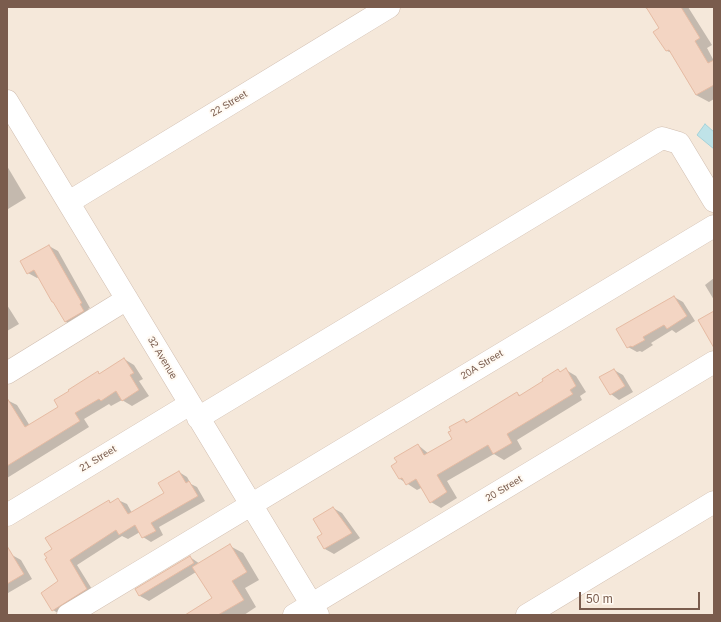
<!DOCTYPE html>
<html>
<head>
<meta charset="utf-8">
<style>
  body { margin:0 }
  #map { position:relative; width:721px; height:622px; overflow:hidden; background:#fdf6ec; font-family:Arial,sans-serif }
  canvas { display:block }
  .frame { position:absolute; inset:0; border:8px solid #7a5c4d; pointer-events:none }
  .scale { position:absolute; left:579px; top:592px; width:121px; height:18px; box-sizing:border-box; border:2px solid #7a5c4d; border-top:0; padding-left:5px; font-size:12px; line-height:14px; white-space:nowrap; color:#7a5c4d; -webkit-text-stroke:3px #fffaf3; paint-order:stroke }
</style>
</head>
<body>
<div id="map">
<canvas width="721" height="622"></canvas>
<div class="frame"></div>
<div class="scale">50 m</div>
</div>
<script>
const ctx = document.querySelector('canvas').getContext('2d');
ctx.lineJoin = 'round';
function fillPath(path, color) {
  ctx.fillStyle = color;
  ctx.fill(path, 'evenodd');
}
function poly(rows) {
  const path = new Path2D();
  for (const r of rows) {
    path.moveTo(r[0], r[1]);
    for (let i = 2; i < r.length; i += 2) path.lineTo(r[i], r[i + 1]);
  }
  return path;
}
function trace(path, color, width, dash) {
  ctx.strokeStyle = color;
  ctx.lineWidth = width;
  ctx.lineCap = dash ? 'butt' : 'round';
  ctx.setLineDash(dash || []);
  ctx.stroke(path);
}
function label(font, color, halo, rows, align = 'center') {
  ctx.font = font + ' Arial,sans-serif';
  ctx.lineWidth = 4;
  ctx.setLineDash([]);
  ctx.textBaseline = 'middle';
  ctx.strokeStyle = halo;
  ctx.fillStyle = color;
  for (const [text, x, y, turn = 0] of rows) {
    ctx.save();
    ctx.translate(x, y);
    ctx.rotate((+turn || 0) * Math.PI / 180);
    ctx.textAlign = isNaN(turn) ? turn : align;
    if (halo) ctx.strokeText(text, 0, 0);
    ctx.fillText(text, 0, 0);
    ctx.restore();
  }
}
const residential = poly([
  [7,7,714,7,714,615,7,615]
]);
const water = poly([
  [705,124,714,132,714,149,697,135,705,124]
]);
const shadow = poly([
  [644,7,688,7,712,45,707,48,714,61,714,99,709,102,696,95,672,53,667,51,661,28,650,11],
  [7,166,26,198,8,209,7,208],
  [49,246,58,251,90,308,88,309,93,316,75,327,66,322,39,277,37,278,28,273],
  [714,278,714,300,705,285],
  [674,297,683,302,695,321,676,333,672,330,651,343,653,345,642,352,640,351,637,352,628,347],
  [7,305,19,324,7,331],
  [124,359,134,365,143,379,139,381,149,396,132,406,122,400,111,406,109,404,84,419,89,427,7,478,7,400,17,405,30,426,60,407,98,373,100,374],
  [566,370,576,376,586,392,580,396,582,400,517,440,522,449,504,460,494,454,447,481,457,498,441,508,431,502,421,488,417,490,400,479,418,445,429,454,453,439,464,420,468,422,517,393,521,396,544,382,558,371,561,372],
  [614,370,623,375,633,392,619,400,611,394],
  [179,472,187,477,191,484,197,487,205,501,159,527,163,535,151,542,143,537,140,532,128,539,122,536,77,565,95,594,61,615,53,610,60,582,53,549,109,501,112,503,118,500,127,504,132,513,165,493],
  [333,508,342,513,360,538,334,554,325,549,318,538,324,534],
  [230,546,243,553,259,580,245,588,256,607,244,615,203,615,213,599,196,572,149,601,140,596,136,590,190,557,200,564],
  [12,555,21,560,32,579,8,593,7,558]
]);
const building = poly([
  [646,7,681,7,700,38,695,41,708,63,714,60,714,85,696,95,669,50,666,51,653,32,659,28,646,7],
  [49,245,82,303,80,304,84,311,65,322,53,302,52,302,34,270,27,274,20,261,49,245],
  [674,296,687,316,667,329,664,325,643,337,645,340,632,347,631,346,627,348,616,329,674,296],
  [714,311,714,348,698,320,714,311],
  [124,358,134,373,130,375,139,390,122,401,116,391,101,401,99,399,75,413,80,421,7,466,7,398,25,427,58,407,54,400,69,391,68,390,98,371,99,374,124,358],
  [566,368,576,386,570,390,573,394,507,434,512,443,493,454,488,445,437,475,447,492,430,503,416,479,406,485,402,478,399,479,391,466,397,462,394,458,418,444,424,455,452,439,448,432,451,431,449,427,464,419,466,423,517,392,519,396,543,381,542,379,558,369,560,372,566,368],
  [614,369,625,386,610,395,599,377,614,369],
  [179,471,186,483,189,481,198,496,151,523,156,531,142,538,135,525,119,535,116,530,70,560,87,589,52,611,41,593,58,581,45,559,47,558,44,554,52,549,45,538,109,500,110,503,118,498,128,514,164,493,158,483,179,471],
  [333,507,352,533,324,549,317,537,322,534,313,519,333,507],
  [230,544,247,572,232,581,244,600,218,615,185,615,212,598,192,567,230,544],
  [7,546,24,574,7,584,7,546],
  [190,556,194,563,139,596,135,589,190,556]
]);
const minor = poly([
  [7,101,318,615],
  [69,202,389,7],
  [7,373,127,299],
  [198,418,662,138,679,143,714,201],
  [7,515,190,404],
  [68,615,714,226],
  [294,615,714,362],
  [527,615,714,502]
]);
const streetNames = [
  ["22 Street",229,104,-31],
  ["32 Avenue",162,358,59],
  ["20A Street",482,365,-31],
  ["21 Street",98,459,-31],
  ["20 Street",504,489,-31]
];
fillPath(residential, '#f5e8da');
fillPath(water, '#bfe3e8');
trace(water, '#a5d3da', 1);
fillPath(shadow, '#0003');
fillPath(building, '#f3d5c3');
trace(building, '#e6bba3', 1);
trace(minor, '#d1beb0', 23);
trace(minor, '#fff', 22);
label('10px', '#7a5c4d', '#fffaf3', streetNames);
</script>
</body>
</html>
